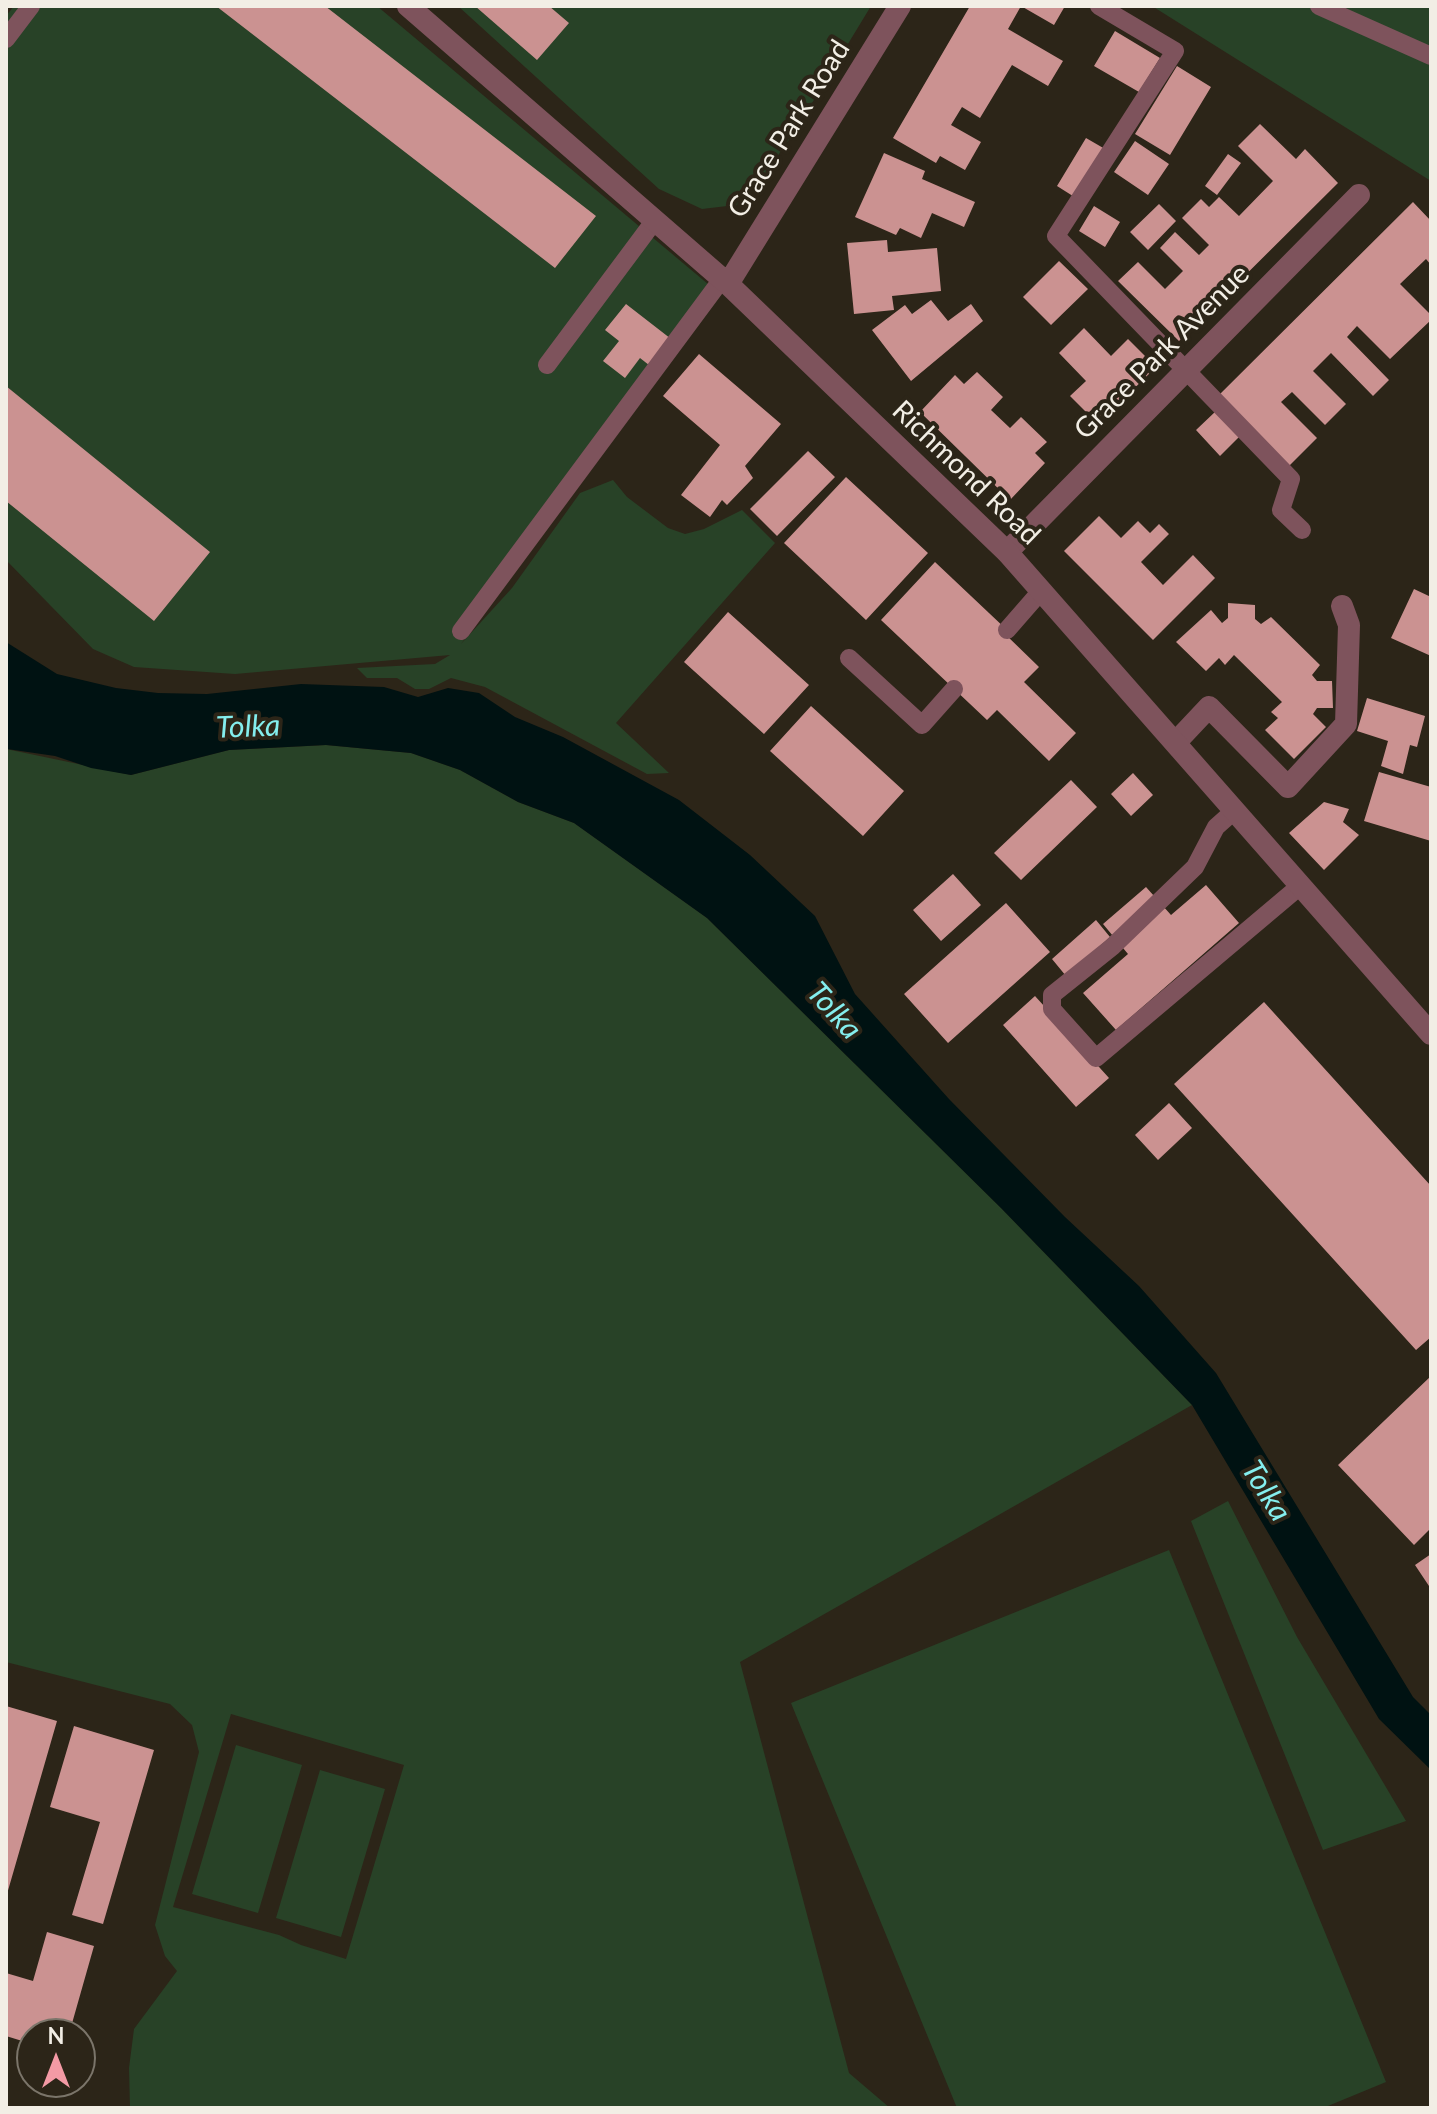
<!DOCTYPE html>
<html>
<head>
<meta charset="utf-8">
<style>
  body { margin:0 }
  #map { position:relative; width:1437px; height:2114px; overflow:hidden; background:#2c2518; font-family:Lato,sans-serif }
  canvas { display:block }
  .frame { position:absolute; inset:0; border:8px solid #f2eee5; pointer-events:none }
  .north { position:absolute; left:16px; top:2018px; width:80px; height:80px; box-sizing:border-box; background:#2c2518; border:2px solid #7b756a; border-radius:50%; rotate:0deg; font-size:22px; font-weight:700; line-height:32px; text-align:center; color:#f2eee5 }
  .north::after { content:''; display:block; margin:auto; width:28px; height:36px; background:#f49aa5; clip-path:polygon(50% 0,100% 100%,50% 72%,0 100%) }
</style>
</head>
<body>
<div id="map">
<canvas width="1437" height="2114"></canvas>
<div class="frame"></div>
<div class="north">N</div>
</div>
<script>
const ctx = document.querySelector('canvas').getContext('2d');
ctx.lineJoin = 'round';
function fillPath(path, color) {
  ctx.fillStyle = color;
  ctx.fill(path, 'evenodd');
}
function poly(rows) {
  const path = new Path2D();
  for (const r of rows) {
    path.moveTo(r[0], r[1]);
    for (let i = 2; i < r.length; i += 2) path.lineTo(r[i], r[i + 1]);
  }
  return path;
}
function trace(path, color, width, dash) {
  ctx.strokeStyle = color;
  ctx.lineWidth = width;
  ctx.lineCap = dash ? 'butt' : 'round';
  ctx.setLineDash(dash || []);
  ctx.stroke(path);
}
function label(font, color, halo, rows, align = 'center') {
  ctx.font = font + ' Lato,sans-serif';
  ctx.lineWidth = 8;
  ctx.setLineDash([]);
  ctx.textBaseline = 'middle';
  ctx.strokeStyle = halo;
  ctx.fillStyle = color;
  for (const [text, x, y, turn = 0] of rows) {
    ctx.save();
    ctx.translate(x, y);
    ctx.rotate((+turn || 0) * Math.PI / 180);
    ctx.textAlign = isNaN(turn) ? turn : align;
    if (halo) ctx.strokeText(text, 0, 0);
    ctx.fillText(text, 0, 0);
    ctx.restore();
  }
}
const green = poly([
  [14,6,377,6,721,295,461,644,512,588,580,493,613,480,627,497,668,528,685,534,704,529,742,510,775,543,616,723,669,773,647,774,485,687,451,678,429,689,415,689,397,678,367,678,357,668,435,664,450,655,235,674,134,667,93,649,6,560,6,16],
  [458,6,871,6,795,131,744,204,702,209,659,189],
  [1152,6,1431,6,1431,181],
  [326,745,411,753,460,770,518,802,574,823,707,918,1001,1208,1192,1405,740,1662,849,2073,890,2108,130,2108,129,2068,134,2029,177,1971,165,1956,155,1925,199,1752,192,1725,170,1704,6,1662,6,749,131,775,229,750],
  [231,1714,404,1765,346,1959,301,1945,279,1935,173,1907],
  [1228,1501,1297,1637,1406,1821,1323,1850,1191,1521],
  [1169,1550,1386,2082,1323,2108,957,2108,791,1703],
  [236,1745,302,1765,258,1913,192,1894],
  [320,1770,385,1789,341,1937,276,1918]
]);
const water = poly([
  [6,642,57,674,116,688,158,693,207,694,301,684,384,687,418,697,448,688,479,693,515,717,563,737,679,800,750,855,815,916,855,994,949,1099,1065,1217,1139,1286,1216,1373,1413,1697,1431,1715,1431,1770,1379,1719,1192,1405,1001,1208,707,918,574,823,518,802,460,770,411,753,326,745,229,750,131,775,91,768,55,756,7,749]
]);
const building = poly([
  [216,6,325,6,596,216,555,268],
  [475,6,549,6,569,23,537,60],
  [970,6,1065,6,1054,25,1021,6,1008,29,1063,61,1048,86,1012,65,980,118,962,107,951,125,981,142,965,170,940,156,936,163,893,138],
  [1115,31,1160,58,1139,92,1094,66],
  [1177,66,1211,87,1170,155,1135,134],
  [1260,124,1296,159,1305,149,1338,183,1179,341,1118,281,1138,262,1165,289,1183,271,1160,248,1175,232,1199,255,1209,245,1182,218,1201,199,1209,207,1219,197,1239,216,1273,181,1238,146],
  [1086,138,1105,149,1076,198,1057,186],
  [1135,141,1169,164,1148,195,1114,172],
  [884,153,925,171,922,179,975,202,964,227,932,213,921,238,900,228,896,235,855,217],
  [1228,154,1241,163,1217,195,1205,186],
  [1413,202,1431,221,1431,265,1426,259,1400,284,1431,315,1431,320,1390,359,1357,326,1347,337,1389,380,1373,396,1331,353,1313,371,1346,404,1325,425,1292,392,1281,402,1317,438,1288,467,1218,396],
  [1159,204,1176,221,1148,250,1130,232],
  [1094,206,1120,222,1105,247,1079,231],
  [887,240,888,252,937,248,941,291,892,296,894,310,854,314,847,243],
  [1059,261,1088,289,1051,325,1023,297],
  [931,300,948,321,971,304,983,321,911,381,872,330,905,305,912,314],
  [626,304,675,342,654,369,640,358,625,378,603,361,619,341,605,330],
  [1084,328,1111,356,1128,339,1156,367,1098,424,1070,396,1086,381,1059,353],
  [699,354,781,424,745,466,753,478,727,505,722,500,710,517,681,495,720,445,663,396],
  [977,372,1003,397,991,410,1010,428,1021,417,1047,442,1035,453,1045,463,1010,500,920,412,955,375,964,384],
  [6,386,210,552,154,621,6,501],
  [1216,411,1240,436,1220,456,1196,430],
  [808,451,835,477,777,536,750,509],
  [846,477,928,553,866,620,784,543],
  [1099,516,1121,538,1138,521,1150,533,1159,524,1169,534,1141,562,1163,585,1193,555,1215,578,1153,640,1064,551],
  [935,562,1007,630,1004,633,1039,667,1024,682,1076,733,1049,761,997,710,987,720,881,620],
  [1414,589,1431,597,1431,656,1391,638],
  [1228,603,1255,605,1255,619,1261,624,1271,617,1320,665,1312,675,1317,681,1332,681,1333,708,1317,708,1313,714,1326,727,1294,759,1265,730,1278,718,1271,712,1282,702,1234,655,1225,665,1219,658,1206,671,1176,642,1211,610,1222,623,1228,618],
  [728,612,809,685,764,734,684,662],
  [1367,698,1425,716,1417,747,1410,745,1403,774,1381,766,1388,741,1357,731],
  [811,706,904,791,863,836,770,751],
  [1379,772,1431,787,1431,841,1364,821],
  [1133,773,1153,795,1131,816,1111,794],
  [1071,780,1097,807,1021,880,994,853],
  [1324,802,1349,809,1343,822,1359,835,1324,870,1289,833],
  [953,874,981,905,941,941,913,910],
  [1206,885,1239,923,1116,1030,1083,993,1128,954,1103,924,1146,887,1171,915],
  [1006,903,1050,952,948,1043,904,994],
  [1096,920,1110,937,1066,976,1052,959],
  [1035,996,1109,1078,1076,1107,1003,1025],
  [1264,1002,1431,1186,1431,1337,1416,1350,1174,1084],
  [1169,1103,1192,1128,1158,1160,1135,1135],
  [1431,1376,1431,1528,1414,1545,1338,1465],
  [1431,1554,1431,1589,1415,1565],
  [6,1706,57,1721,7,1894,6,1894],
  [74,1726,154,1750,103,1924,72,1915,100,1822,50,1807],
  [47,1932,94,1946,69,2034,32,2034,32,2044,6,2036,6,1973,33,1981]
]);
const service = poly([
  [1099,6,1175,51,1056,236,1291,479,1281,510,1302,530],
  [1319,6,1431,56],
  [6,39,31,6],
  [547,365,655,220],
  [1007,630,1041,591],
  [461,631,722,279],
  [849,658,922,725,954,689],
  [1234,811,1216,827,1195,867,1112,947,1052,995,1052,1009,1096,1058,1300,886]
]);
const minor = poly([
  [1007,552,1359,195],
  [1177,741,1209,707,1288,787,1346,724,1349,625,1342,606]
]);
const tertiary = poly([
  [408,6,728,284,1007,552,1431,1034],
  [728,284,900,6]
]);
const streetNames = [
  ["Grace Park Road",789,129,-58],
  ["Grace Park Avenue",1162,352,-45],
  ["Richmond Road",966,473,44]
];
const waterNames = [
  ["Tolka",248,727,-2],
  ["Tolka",834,1011,48],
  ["Tolka",1266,1491,58]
];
fillPath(green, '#284227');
fillPath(water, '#001212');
fillPath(building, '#cb9291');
trace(service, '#7e535c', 18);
trace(minor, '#7e535c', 22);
trace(tertiary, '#7e535c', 22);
label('28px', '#f2eee5', '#2c2518', streetNames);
label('italic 30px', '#84eeee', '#2c2518', waterNames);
</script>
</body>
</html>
